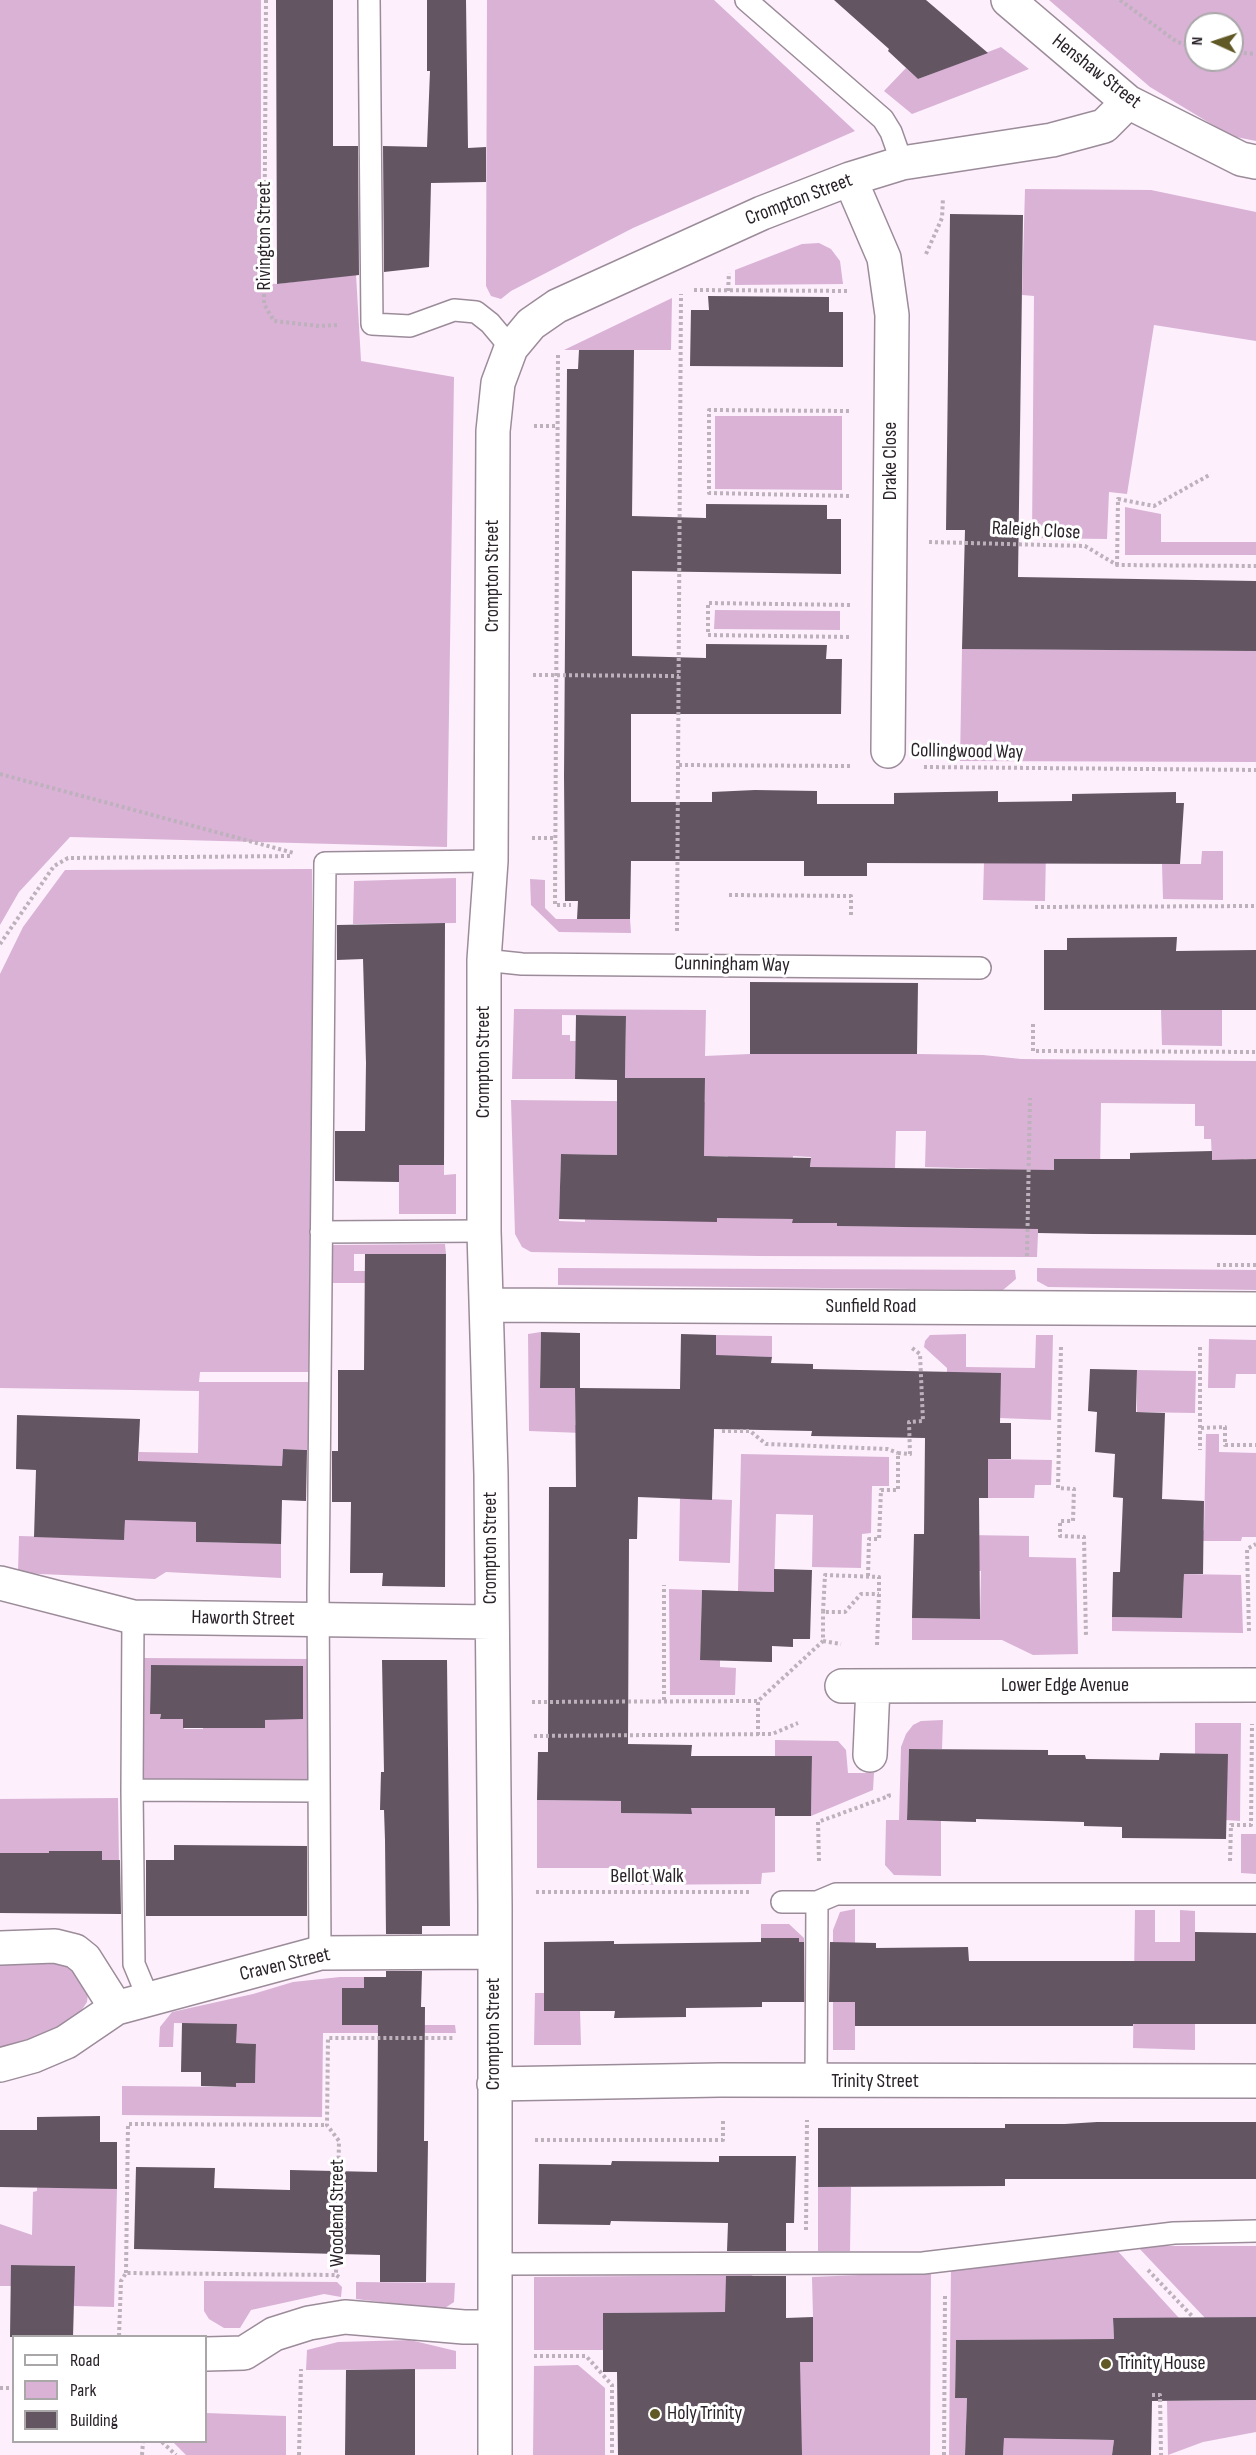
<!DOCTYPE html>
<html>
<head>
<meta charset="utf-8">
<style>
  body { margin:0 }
  #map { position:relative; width:1256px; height:2455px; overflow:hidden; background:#fdeffc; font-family:"Sofia Sans Condensed",sans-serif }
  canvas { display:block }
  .legend { position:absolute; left:12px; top:2335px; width:195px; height:108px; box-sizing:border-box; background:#fff; border:2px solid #aaa7a9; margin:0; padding:8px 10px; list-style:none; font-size:18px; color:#2a2329 }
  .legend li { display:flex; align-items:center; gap:12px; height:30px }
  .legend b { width:30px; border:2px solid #aaa7a9 }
  .north { position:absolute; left:1184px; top:12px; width:60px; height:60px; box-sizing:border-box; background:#fff; border:2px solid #aaa7a9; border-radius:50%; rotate:273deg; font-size:16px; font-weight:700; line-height:24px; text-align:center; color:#2a2329 }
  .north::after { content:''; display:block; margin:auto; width:21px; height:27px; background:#605825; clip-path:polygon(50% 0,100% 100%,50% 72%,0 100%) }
</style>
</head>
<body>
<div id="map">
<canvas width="1256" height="2455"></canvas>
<ul class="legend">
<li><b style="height:8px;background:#fff"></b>Road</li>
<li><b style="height:16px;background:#d9b2d6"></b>Park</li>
<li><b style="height:16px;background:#645563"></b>Building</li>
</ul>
<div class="north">N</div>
</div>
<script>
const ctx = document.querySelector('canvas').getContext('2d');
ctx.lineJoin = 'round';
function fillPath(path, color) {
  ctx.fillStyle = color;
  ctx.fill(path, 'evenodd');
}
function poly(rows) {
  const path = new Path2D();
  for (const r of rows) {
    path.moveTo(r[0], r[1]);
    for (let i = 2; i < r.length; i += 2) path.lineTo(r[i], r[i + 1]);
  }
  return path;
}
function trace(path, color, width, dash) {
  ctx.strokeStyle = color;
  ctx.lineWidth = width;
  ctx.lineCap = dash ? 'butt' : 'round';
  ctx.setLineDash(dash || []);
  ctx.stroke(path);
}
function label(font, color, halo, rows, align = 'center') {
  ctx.font = font + ' "Sofia Sans Condensed",sans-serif';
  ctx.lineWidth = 6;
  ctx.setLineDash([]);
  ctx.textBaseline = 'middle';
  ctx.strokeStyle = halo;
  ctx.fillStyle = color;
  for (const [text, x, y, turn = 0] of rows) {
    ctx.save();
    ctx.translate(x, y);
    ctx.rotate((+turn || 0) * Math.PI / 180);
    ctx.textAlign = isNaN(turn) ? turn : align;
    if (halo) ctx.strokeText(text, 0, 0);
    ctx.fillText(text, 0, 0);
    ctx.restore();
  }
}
const green = poly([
  [0,0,261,0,261,283,277,284,356,274,361,361,454,377,447,847,70,837,19,892,0,925],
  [487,0,714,0,855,131,633,228,511,291,501,299,491,296,486,286],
  [1049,0,1256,0,1256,141,1231,136,1150,87],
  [1196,24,1232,24,1232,60,1196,60],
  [1001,47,1029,69,912,114,884,91,906,68,918,79],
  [1025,189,1151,190,1256,212,1256,341,1154,325,1127,494,1109,492,1107,539,1032,538,1034,296,1022,295],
  [819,243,831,249,840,261,843,284,735,285,735,270,802,244],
  [672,298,671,350,564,350],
  [715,416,842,416,842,490,715,489],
  [1125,507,1161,514,1161,542,1256,542,1256,555,1125,555],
  [715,610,840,611,840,630,714,629],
  [962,649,1256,651,1256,762,960,761],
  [1046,851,1045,901,983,900,984,862],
  [1202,851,1223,851,1223,900,1163,899,1162,864,1201,864],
  [312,869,312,1372,200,1372,199,1382,312,1382,310,1450,283,1449,282,1466,176,1463,175,1521,196,1522,196,1542,281,1544,281,1578,166,1572,155,1579,18,1573,19,1536,124,1539,126,1477,137,1477,139,1452,198,1453,199,1391,0,1388,0,974,23,927,65,870],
  [456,878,456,923,353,924,354,881],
  [530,879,545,880,545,908,556,919,630,919,631,933,559,932,531,905],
  [1222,998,1222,1046,1162,1045,1161,1010,1201,1010],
  [514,1009,706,1010,705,1056,750,1054,917,1054,983,1055,1021,1059,1256,1061,1256,1159,1244,1159,1244,1174,1212,1160,1211,1139,1204,1139,1204,1126,1195,1126,1195,1104,1101,1103,1100,1173,1085,1160,1054,1159,1054,1173,1038,1233,1037,1257,758,1256,531,1252,522,1247,515,1234,511,1100,705,1102,705,1079,663,1078,625,1081,626,1016,562,1015,562,1035,570,1035,570,1041,576,1041,575,1079,512,1079],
  [896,1131,926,1131,925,1167,990,1169,989,1228,837,1226,838,1197,895,1168],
  [617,1137,672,1192,672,1221,585,1215,585,1222,559,1221,561,1154,617,1155],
  [711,1156,728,1156,728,1166,792,1169,793,1156,811,1157,810,1169,792,1222,793,1219,717,1216],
  [399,1165,444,1165,444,1175,456,1174,456,1214,399,1214],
  [445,1244,446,1254,354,1254,354,1271,382,1271,382,1283,332,1283,332,1245],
  [558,1268,1015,1270,1016,1279,1003,1290,558,1285],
  [1037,1268,1256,1270,1256,1290,1048,1287,1037,1281],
  [541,1332,540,1388,575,1388,575,1425,679,1422,680,1389,715,1389,716,1335,772,1336,772,1357,729,1356,714,1422,714,1438,529,1431,528,1334],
  [966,1334,966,1367,1035,1368,1036,1335,1053,1335,1051,1420,1000,1418,947,1373,947,1368,924,1347,925,1341,930,1335],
  [1209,1339,1256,1340,1256,1374,1236,1374,1235,1388,1208,1388],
  [1137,1370,1196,1371,1195,1413,1137,1412],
  [1206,1434,1219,1434,1219,1452,1256,1453,1256,1537,1242,1537,1241,1541,1185,1541,1204,1530],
  [741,1454,889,1457,889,1486,872,1486,871,1533,862,1534,861,1568,812,1567,813,1515,776,1514,774,1592,738,1591],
  [988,1459,1052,1460,1051,1485,1035,1485,1034,1498,988,1498],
  [680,1498,732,1500,730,1563,679,1561],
  [968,1535,1029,1536,1029,1557,1076,1558,1078,1654,1033,1655,1002,1640,912,1640,912,1618,980,1619,981,1571,967,1570],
  [1184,1574,1241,1575,1243,1633,1112,1631,1112,1617,1182,1618],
  [669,1589,702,1590,700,1660,720,1660,720,1667,736,1668,735,1695,670,1695],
  [142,1658,309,1659,310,1780,143,1780],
  [151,1665,303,1666,303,1716,265,1720,265,1728,247,1728,247,1720,203,1720,203,1729,184,1729,183,1719,160,1718,161,1714,150,1714],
  [943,1720,942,1749,909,1749,907,1820,941,1821,941,1876,894,1875,885,1865,886,1820,899,1820,901,1747,906,1734,913,1725,921,1721],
  [1195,1723,1241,1723,1240,1821,1226,1820,1195,1754],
  [775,1740,838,1741,846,1750,848,1773,874,1773,873,1790,811,1816,812,1756,775,1756],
  [118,1798,119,1864,102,1864,102,1851,49,1851,49,1885,0,1853,0,1799],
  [537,1800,621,1801,622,1813,691,1814,691,1808,775,1808,775,1872,762,1873,761,1884,621,1885,621,1868,537,1868],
  [1241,1834,1256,1834,1256,1874,1241,1873],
  [855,1909,855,2050,833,2050,833,1930,840,1912],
  [1135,1910,1155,1910,1155,1942,1180,1942,1180,1910,1195,1911,1195,2050,1133,2048],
  [761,1924,789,1924,804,1938,805,2002,799,2002,799,1938,761,1938],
  [52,1960,66,1964,76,1972,88,1994,87,2002,81,2011,46,2035,0,2048,0,1962],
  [340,1977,364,1977,364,1988,342,1989,342,2025,455,2025,456,2033,323,2033,322,2117,122,2115,122,2086,235,2087,236,2083,255,2083,256,2044,236,2043,236,2024,174,2023,173,2047,159,2047,160,2027,172,2012,253,1994,293,1982],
  [535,1993,544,1993,545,2011,580,2011,581,2045,534,2045],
  [37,2187,117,2188,114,2307,74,2306,74,2266,12,2265,11,2286,0,2286,0,2224,32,2235,33,2192,37,2191],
  [818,2187,851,2187,850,2251,818,2251],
  [1137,2246,1256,2246,1256,2317,1205,2318],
  [1115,2248,1179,2318,1113,2319,1114,2339,956,2340,955,2397,967,2398,965,2455,949,2455,951,2267],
  [931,2272,930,2455,802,2455,730,2312,603,2313,603,2350,534,2350,534,2277,752,2275,776,2312,776,2341,813,2317,812,2277],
  [204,2281,337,2282,342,2287,341,2297,324,2294,251,2310,240,2328,224,2328,209,2319,204,2311],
  [356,2282,455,2283,454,2302,445,2308,430,2308,356,2299],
  [410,2340,456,2351,456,2369,306,2370,307,2350,338,2342],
  [578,2365,605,2388,605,2455,533,2455,534,2366],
  [1256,2400,1256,2432,1203,2442,1168,2455,1167,2401],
  [206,2413,286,2416,286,2455,186,2455,173,2442,206,2442],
  [1056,2424,1057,2439,1114,2440,1112,2455,1003,2455,1004,2426]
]);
const building = poly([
  [276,0,333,0,333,146,358,146,359,275,277,284],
  [427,0,466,0,468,148,486,147,486,182,431,183,429,267,384,272,383,146,427,147,430,71,427,71],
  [834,0,926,0,988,53,918,79,888,51,889,49],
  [950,214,1023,215,1018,577,1256,581,1256,651,962,649,965,530,946,530],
  [708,296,829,297,829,312,843,312,843,367,690,366,691,310,709,310],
  [579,350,634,350,632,516,706,518,706,504,827,505,827,519,841,519,841,574,632,571,632,656,706,658,706,644,827,645,826,659,842,659,841,714,631,714,631,802,712,802,712,792,755,790,817,791,817,804,894,804,894,793,998,791,998,802,1072,801,1072,794,1176,792,1176,803,1184,803,1180,864,867,863,867,876,804,876,804,861,631,861,630,919,577,919,578,901,565,901,564,776,567,369,578,369],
  [445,923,444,1165,399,1165,399,1182,335,1181,335,1131,365,1131,366,1063,363,959,337,960,337,925],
  [1177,937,1176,951,1256,950,1256,1010,1044,1010,1044,950,1067,950,1067,938],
  [750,982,918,983,917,1054,750,1054],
  [576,1015,626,1016,625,1078,705,1078,704,1156,811,1158,810,1167,1054,1170,1054,1159,1130,1159,1130,1153,1212,1151,1212,1160,1256,1159,1256,1235,1092,1234,1038,1233,1038,1229,837,1226,837,1223,792,1223,793,1219,717,1218,717,1222,559,1219,561,1154,617,1155,617,1080,575,1079],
  [365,1254,446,1254,445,1587,382,1586,383,1573,350,1573,351,1502,332,1502,332,1451,338,1451,338,1370,364,1370],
  [541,1332,580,1333,580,1388,680,1389,681,1334,716,1335,716,1355,772,1357,771,1363,813,1364,813,1369,1001,1373,1000,1423,1011,1423,1011,1459,988,1459,988,1498,979,1498,980,1619,912,1618,914,1534,924,1534,925,1438,811,1436,812,1431,714,1429,712,1500,638,1497,637,1539,629,1539,628,1744,692,1745,691,1756,812,1756,811,1816,775,1816,775,1808,691,1808,692,1814,621,1813,621,1801,537,1800,538,1752,548,1752,549,1487,576,1487,575,1388,540,1388],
  [1090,1369,1137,1370,1136,1412,1165,1413,1162,1499,1204,1501,1203,1574,1184,1574,1182,1618,1112,1617,1113,1572,1120,1572,1123,1498,1113,1497,1115,1454,1095,1452,1097,1412,1088,1411],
  [17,1415,140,1419,138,1461,282,1466,283,1449,307,1450,306,1501,282,1500,281,1544,196,1542,196,1522,125,1520,124,1540,34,1537,36,1470,16,1469],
  [774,1569,812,1570,810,1639,793,1639,793,1647,772,1646,772,1662,700,1660,702,1590,774,1592],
  [382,1660,447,1660,450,1926,422,1926,422,1934,386,1934,385,1840,384,1810,380,1810,381,1772,384,1772],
  [151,1665,303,1666,303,1719,265,1720,265,1728,183,1728,183,1719,160,1719,161,1714,150,1714],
  [909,1749,1048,1750,1048,1755,1085,1755,1086,1759,1159,1760,1160,1753,1228,1754,1226,1839,1122,1838,1122,1827,1084,1826,1084,1822,976,1819,976,1822,907,1820],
  [174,1845,307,1846,307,1916,146,1916,146,1860,174,1860],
  [49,1851,102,1851,102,1860,120,1860,121,1914,0,1913,0,1853,49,1853],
  [1195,1932,1256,1933,1256,2024,1133,2024,1133,2026,855,2026,855,2002,829,2002,830,1942,876,1943,876,1948,968,1947,969,1961,1195,1961],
  [761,1938,799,1938,799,1942,804,1942,804,2002,762,2002,762,2007,686,2008,686,2017,614,2018,615,2011,544,2011,544,1942,614,1941,614,1944,761,1942],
  [386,1971,422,1971,421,2007,425,2007,424,2141,428,2141,426,2282,380,2282,380,2255,134,2249,136,2167,215,2168,214,2188,290,2190,290,2170,377,2172,378,2025,342,2025,342,1988,364,1988,364,1977,386,1977],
  [182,2023,237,2024,236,2043,256,2044,255,2083,236,2083,236,2087,201,2086,201,2072,181,2072],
  [100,2116,100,2142,117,2142,117,2189,0,2187,0,2130,37,2130,37,2117],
  [1097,2122,1256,2122,1256,2179,1005,2179,1005,2186,818,2187,818,2128,1005,2128,1005,2124,1065,2124],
  [719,2156,796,2156,794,2223,786,2223,786,2251,727,2251,728,2223,611,2221,610,2225,538,2224,539,2164,611,2165,612,2161,719,2162],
  [11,2265,75,2266,73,2337,10,2337],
  [726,2276,786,2276,786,2318,813,2317,813,2362,800,2362,802,2455,618,2455,617,2372,603,2372,603,2313,725,2312],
  [1256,2317,1256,2400,1152,2401,1151,2455,1112,2455,1114,2440,1004,2438,1003,2455,965,2455,967,2398,955,2398,956,2340,1114,2339,1113,2318],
  [415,2369,415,2455,345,2455,346,2370]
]);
const path = poly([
  [266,0,264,304,274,321,319,326,338,325],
  [1120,0,1177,42,1196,47],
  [1232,52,1256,54],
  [926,254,942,218,943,198],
  [694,290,849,291],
  [728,291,729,273],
  [558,355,555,905,571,905],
  [534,426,557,426],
  [849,496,709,493,709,410,851,411],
  [929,542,1085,546,1117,565,1256,566],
  [1117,565,1118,499,1154,506,1211,474],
  [849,637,708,635,708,603,850,605],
  [533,675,679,676],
  [679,765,850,766],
  [924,767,1256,770],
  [0,774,294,853],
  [532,838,555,838],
  [729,895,851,896,851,918],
  [1035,907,1256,906],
  [677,931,681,294],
  [0,944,54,866,68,858,293,856],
  [1033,1024,1033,1051,1256,1052],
  [1027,1256,1030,1098],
  [1217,1265,1256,1265],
  [1061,1347,1058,1488,1074,1489,1073,1521,1060,1521,1060,1536,1084,1537,1086,1637],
  [1200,1347,1200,1450],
  [1201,1428,1225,1427,1225,1445,1256,1445],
  [722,1431,750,1431,766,1444,887,1449,898,1453],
  [868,1576,869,1539,879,1539,881,1490,898,1490,898,1453,910,1454,909,1422,923,1421,920,1354,912,1348],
  [1249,1631,1247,1549,1256,1544],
  [823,1641,841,1644],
  [877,1645,879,1594,879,1577,825,1575,823,1612,845,1612,861,1594,879,1594],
  [664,1700,664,1585],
  [532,1702,758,1701,823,1641,823,1612],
  [758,1735,758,1701],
  [534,1736,772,1734,798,1723],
  [819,1861,818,1822,889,1796,888,1791],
  [1230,1861,1231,1825,1251,1825,1252,1724],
  [536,1892,751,1892],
  [535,2140,723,2140,723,2120],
  [806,2230,807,2120],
  [1148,2270,1193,2317],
  [126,2273,128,2124,327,2125],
  [339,2277,336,2275,339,2141,327,2125,328,2038,454,2038],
  [119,2336,121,2281,126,2273,335,2275],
  [534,2356,586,2356,612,2385,612,2455],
  [0,2388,14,2388],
  [1152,2395,1160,2395,1161,2455],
  [162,2442,176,2455],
  [142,2455,143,2442],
  [299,2455,301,2369],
  [944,2455,945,2294]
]);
const lane = poly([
  [369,0,372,324,410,326,454,310,476,312,490,323,511,348],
  [746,0,883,119,891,132,902,163],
  [484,960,522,964,980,968],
  [321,1232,484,1231],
  [133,1617,132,1790,134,1964,149,2000],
  [132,1790,319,1791],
  [782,1902,817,1902,836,1894,1256,1894],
  [320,1953,318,1592,325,863,491,861],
  [816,2082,817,1902],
  [493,2264,923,2263,1174,2233,1256,2231]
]);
const street = poly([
  [1008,0,1128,102,1241,159,1256,162],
  [850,179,884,258,892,315,888,751],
  [487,1305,1256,1309],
  [0,1583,133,1617,491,1622],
  [842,1686,1256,1685],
  [870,1755,873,1686],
  [0,1948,55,1946,75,1951,85,1959,116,2008],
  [0,2065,33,2056,66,2042,116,2008,320,1953,494,1952],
  [494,2084,720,2080,1256,2081],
  [206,2354,244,2353,274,2334,309,2323,345,2317,464,2327,494,2327],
  [495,2455,495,1906,491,1474,484,1231,484,960,491,861,493,431,498,383,511,348,531,324,557,306,762,213,850,179,902,163,1052,140,1104,126,1128,102]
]);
const markers = [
  [1106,2364,6,"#605825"],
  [655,2414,6,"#605825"]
];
const streetNames = [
  ["Henshaw Street",1096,72,38],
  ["Crompton Street",799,200,-21],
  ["Rivington Street",265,236,-90],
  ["Drake Close",891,461,-90],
  ["Raleigh Close",1036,531,3],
  ["Crompton Street",493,576,-90],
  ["Collingwood Way",967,752,1],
  ["Cunningham Way",732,965,1],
  ["Crompton Street",484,1062,-90],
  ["Sunfield Road",871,1307],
  ["Crompton Street",491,1548,-90],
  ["Haworth Street",243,1619,1],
  ["Lower Edge Avenue",1065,1686],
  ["Bellot Walk",647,1877],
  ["Craven Street",285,1965,-13],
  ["Crompton Street",494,2034,-90],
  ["Trinity Street",875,2082],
  ["Woodend Street",338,2213,-90]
];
const poiNames = [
  ["Trinity House",1118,2364],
  ["Holy Trinity",667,2414]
];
fillPath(green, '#d9b2d6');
fillPath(building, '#645563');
trace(lane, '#9c8c9a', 24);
trace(street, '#9c8c9a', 36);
trace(path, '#bdb1bc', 4, [3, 3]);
trace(lane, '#fff', 21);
trace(street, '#fff', 33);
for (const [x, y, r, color] of markers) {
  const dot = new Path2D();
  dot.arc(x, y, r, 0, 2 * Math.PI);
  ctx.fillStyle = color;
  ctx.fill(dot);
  trace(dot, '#fff', 2);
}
label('20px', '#2a2329', '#fff', streetNames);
label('20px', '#2a2329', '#fff', poiNames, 'left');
</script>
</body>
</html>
